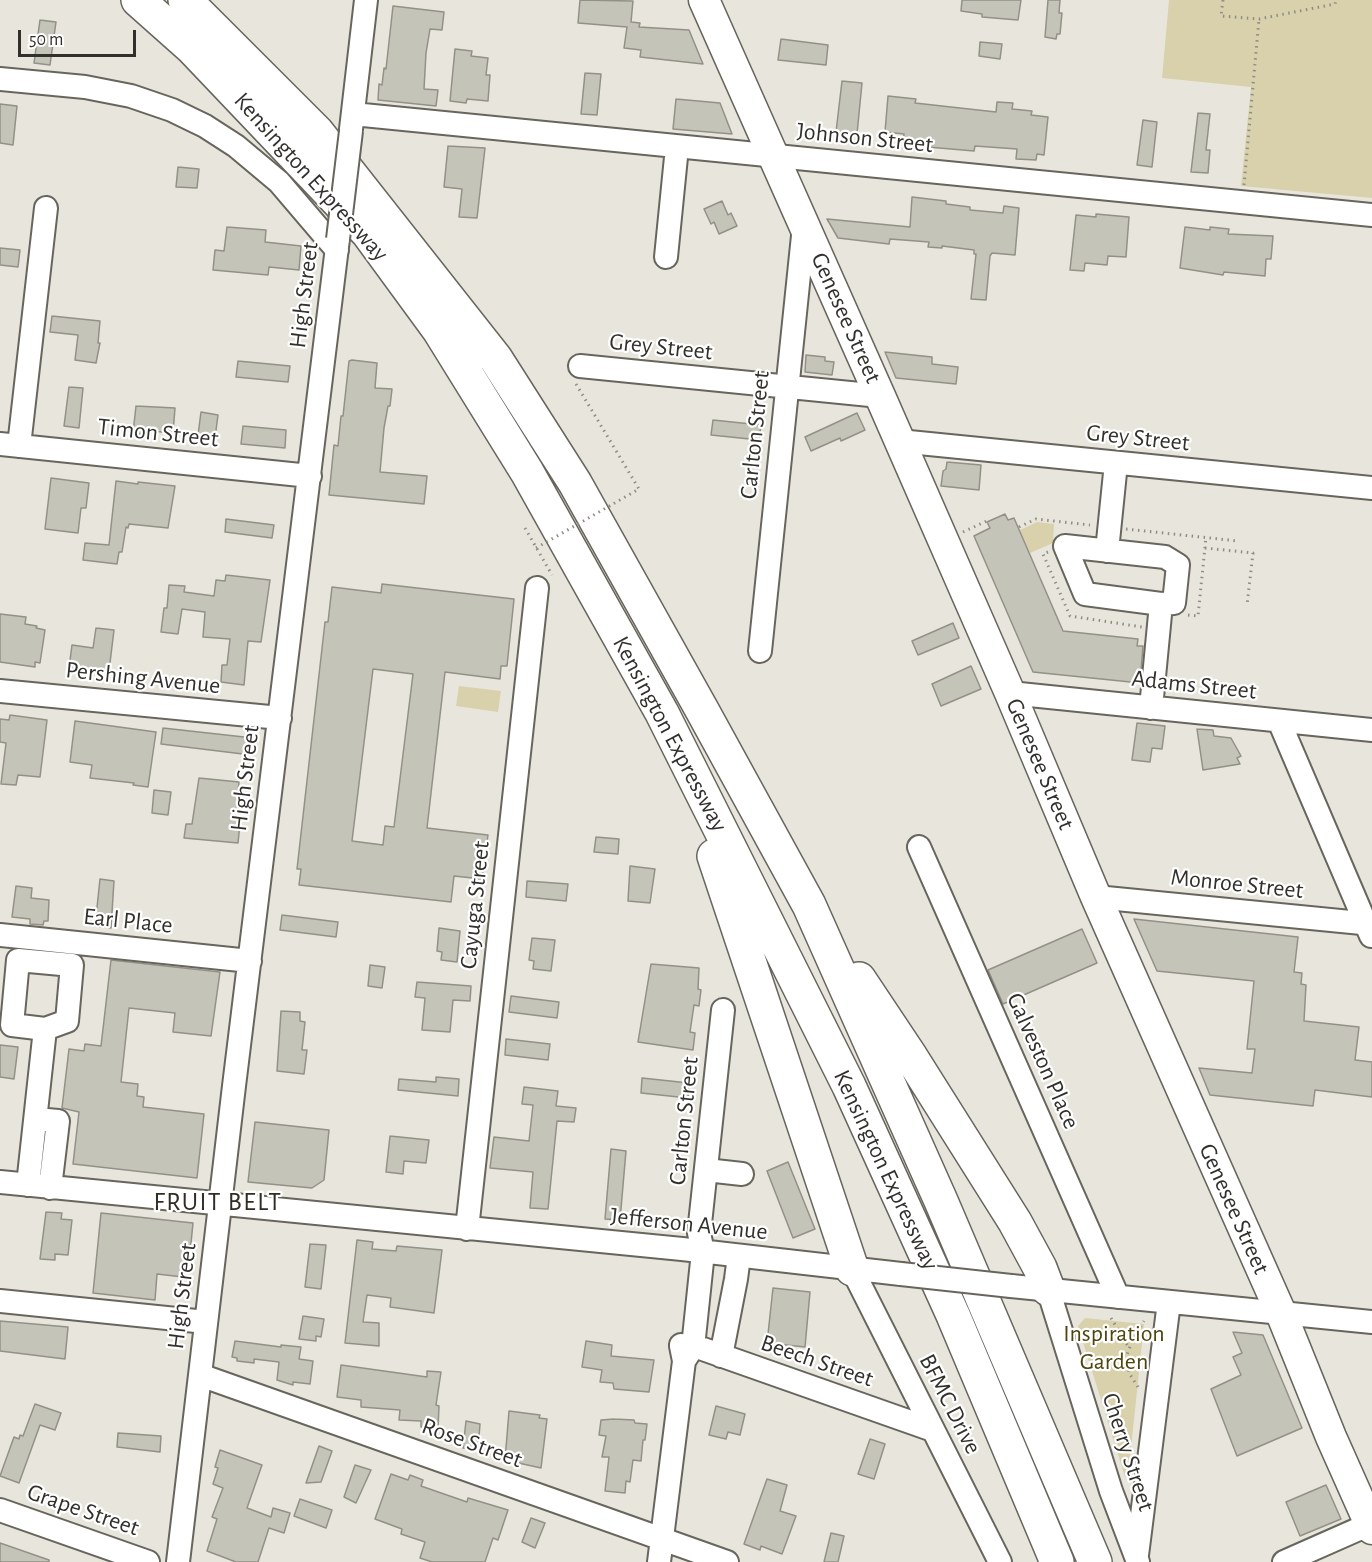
<!DOCTYPE html>
<html>
<head>
<meta charset="utf-8">
<style>
  body { margin:0 }
  #map { position:relative; width:1372px; height:1562px; overflow:hidden; background:#e8e6dc; font-family:"Alegreya Sans",sans-serif }
  canvas { display:block }
  .scale { position:absolute; left:18px; top:30px; width:118px; height:27px; box-sizing:border-box; border:3px solid #31302c; border-top:0; padding-left:8px; font-size:18px; line-height:21px; white-space:nowrap; color:#31302c; -webkit-text-stroke:4px #fff; paint-order:stroke }
</style>
</head>
<body>
<div id="map">
<canvas width="1372" height="1562"></canvas>
<div class="scale">50 m</div>
</div>
<script>
const ctx = document.querySelector('canvas').getContext('2d');
ctx.lineJoin = 'round';
function fillPath(path, color) {
  ctx.fillStyle = color;
  ctx.fill(path, 'evenodd');
}
function poly(rows) {
  const path = new Path2D();
  for (const r of rows) {
    path.moveTo(r[0], r[1]);
    for (let i = 2; i < r.length; i += 2) path.lineTo(r[i], r[i + 1]);
  }
  return path;
}
function trace(path, color, width, dash) {
  ctx.strokeStyle = color;
  ctx.lineWidth = width;
  ctx.lineCap = dash ? 'butt' : 'round';
  ctx.setLineDash(dash || []);
  ctx.stroke(path);
}
function label(font, color, halo, rows, align = 'center') {
  ctx.font = font + ' "Alegreya Sans",sans-serif';
  ctx.lineWidth = 4.5;
  ctx.setLineDash([]);
  ctx.textBaseline = 'middle';
  ctx.strokeStyle = halo;
  ctx.fillStyle = color;
  for (const [text, x, y, turn = 0] of rows) {
    ctx.save();
    ctx.translate(x, y);
    ctx.rotate((+turn || 0) * Math.PI / 180);
    ctx.textAlign = isNaN(turn) ? turn : align;
    if (halo) ctx.strokeText(text, 0, 0);
    ctx.fillText(text, 0, 0);
    ctx.restore();
  }
}
const green = poly([
  [1169,0,1372,0,1372,198,1241,186,1251,87,1162,78],
  [1037,522,1054,524,1053,543,1030,553,1020,530],
  [459,686,501,691,498,712,456,706],
  [1085,1318,1144,1324,1128,1477,1125,1477,1078,1326]
]);
const building = poly([
  [580,0,633,1,631,22,640,23,639,27,689,30,703,64,640,57,641,50,624,48,627,27,578,23,580,0],
  [962,0,1021,0,1018,20,982,17,982,14,961,11,962,0],
  [1048,0,1060,0,1059,13,1062,13,1060,34,1057,34,1056,39,1045,37,1048,0],
  [393,6,444,12,442,30,430,29,426,53,424,89,438,90,436,106,378,100,379,84,382,85,384,68,386,69,393,6],
  [40,20,56,22,50,65,34,63,40,20],
  [781,39,828,45,826,65,778,60,781,39],
  [980,42,1002,44,1000,59,979,56,980,42],
  [455,49,472,51,471,56,488,58,486,75,490,75,488,101,467,99,466,103,450,101,455,49],
  [585,73,601,74,597,115,581,114,585,73],
  [842,81,862,83,857,134,836,132,842,81],
  [888,96,916,99,915,103,996,112,997,102,1013,103,1012,109,1032,111,1031,115,1048,117,1044,155,1037,154,1036,160,1016,159,1017,149,975,146,974,151,916,146,916,150,903,148,904,134,885,132,888,96],
  [676,99,720,103,732,134,673,129,676,99],
  [0,104,17,106,13,145,0,143,0,104],
  [1198,113,1210,114,1206,150,1210,150,1208,173,1191,172,1198,113],
  [1143,120,1157,122,1152,167,1137,165,1143,120],
  [448,146,485,148,477,218,459,217,462,189,444,187,448,146],
  [178,167,199,169,197,188,176,187,178,167],
  [912,197,946,201,946,204,970,207,970,210,1003,213,1004,206,1019,208,1015,255,992,253,990,256,986,300,971,299,976,254,974,254,974,250,942,246,942,248,928,247,929,242,890,239,889,244,838,238,827,219,910,227,912,197],
  [722,201,728,215,731,213,737,226,719,234,714,222,711,224,704,209,722,201],
  [1096,214,1129,217,1126,257,1108,256,1107,265,1085,263,1084,271,1070,270,1076,215,1096,217,1096,214],
  [227,227,266,230,265,242,301,246,299,270,269,267,268,275,213,270,215,250,224,251,227,227],
  [1185,227,1210,230,1210,227,1229,229,1228,234,1273,236,1271,259,1266,259,1265,276,1224,272,1223,275,1180,268,1185,227],
  [0,248,20,250,18,267,0,265,0,248],
  [52,316,100,321,98,343,100,343,96,363,75,360,78,335,50,332,52,316],
  [885,352,932,357,932,364,958,367,956,384,896,378,885,352],
  [806,355,825,357,825,361,834,362,832,375,805,372,806,355],
  [352,360,377,363,375,388,392,389,390,406,388,406,384,428,380,472,427,476,424,504,329,495,334,445,338,446,341,416,343,416,349,361,352,360],
  [238,361,290,366,288,382,236,377,238,361],
  [69,387,83,388,79,428,64,426,69,387],
  [136,406,175,408,173,433,151,431,150,435,133,433,136,406],
  [201,412,218,415,215,438,198,435,201,412],
  [857,413,865,430,841,441,840,438,811,451,805,437,857,413],
  [713,420,761,425,759,440,711,435,713,420],
  [243,426,286,430,285,448,241,444,243,426],
  [947,462,981,465,979,490,941,486,943,471,946,469,947,462],
  [51,478,89,483,86,508,81,508,78,533,45,529,51,478],
  [116,481,138,484,138,482,175,486,168,528,129,524,128,528,126,527,122,552,119,552,117,564,83,560,85,543,109,545,116,481],
  [1005,514,1008,520,1014,518,1063,631,1138,639,1137,646,1143,646,1140,683,1033,672,974,536,990,528,987,522,1005,514],
  [226,519,274,525,272,538,225,532,226,519],
  [226,575,270,580,261,642,248,641,244,685,221,682,222,665,227,665,230,639,203,637,205,612,182,609,178,634,161,632,164,608,167,608,169,585,185,586,184,592,214,596,216,580,225,581,226,575],
  [382,584,514,599,507,666,501,666,500,679,445,672,427,828,488,835,482,879,454,876,451,902,299,885,301,869,297,869,325,622,328,622,332,587,381,593,382,584],
  [373,669,413,674,394,827,385,826,383,845,352,841,373,669],
  [0,614,26,617,25,624,37,626,36,628,45,630,40,663,35,662,35,667,0,662,0,614],
  [953,623,959,638,918,655,912,641,953,623],
  [96,628,114,630,109,671,69,668,72,645,93,648,96,628],
  [971,666,981,689,941,706,932,684,971,666],
  [10,715,47,720,40,777,18,775,16,785,1,784,6,743,0,742,0,719,9,720,10,715],
  [75,721,156,732,148,787,133,785,134,783,90,778,92,765,70,762,75,721],
  [1137,723,1165,726,1162,749,1152,748,1150,762,1132,760,1137,723],
  [163,728,253,738,251,755,161,744,163,728],
  [1197,729,1213,730,1214,736,1231,738,1241,756,1237,758,1240,764,1203,770,1197,729],
  [199,778,239,782,238,791,243,791,242,804,238,843,184,838,186,824,192,824,199,778],
  [154,790,171,792,168,815,152,813,154,790],
  [596,837,619,839,618,854,594,852,596,837],
  [630,866,655,869,650,903,628,901,630,866],
  [100,879,114,881,111,928,95,926,100,879],
  [527,881,568,884,566,901,526,897,527,881],
  [16,886,32,888,31,898,49,900,48,921,44,921,43,925,30,924,30,919,12,917,16,886],
  [282,915,338,922,336,937,280,930,282,915],
  [1134,919,1298,937,1294,972,1302,973,1301,984,1306,985,1304,1021,1359,1027,1355,1060,1372,1062,1372,1097,1315,1090,1313,1106,1210,1095,1199,1068,1252,1073,1255,1049,1247,1049,1254,981,1157,971,1134,919],
  [439,928,460,931,457,962,441,960,442,952,437,951,439,928],
  [1082,929,1097,963,1003,1004,988,970,1082,929],
  [532,938,555,940,551,971,533,969,534,961,529,960,532,938],
  [111,960,220,972,211,1036,173,1032,175,1013,129,1008,121,1082,138,1084,137,1096,144,1097,143,1107,204,1114,197,1178,73,1164,79,1112,62,1108,69,1049,84,1051,85,1044,101,1046,111,960],
  [651,964,699,968,698,989,701,990,699,1006,694,1005,690,1032,695,1033,693,1050,638,1042,651,964],
  [370,965,385,967,382,988,368,986,370,965],
  [417,982,471,986,470,1001,453,1000,450,1032,422,1030,425,998,415,997,417,982],
  [511,996,559,1002,557,1018,509,1012,511,996],
  [281,1011,300,1012,300,1021,305,1022,302,1050,307,1050,304,1074,277,1071,281,1011],
  [506,1039,550,1044,548,1060,505,1055,506,1039],
  [0,1045,18,1047,14,1079,0,1077,0,1045],
  [436,1077,459,1079,458,1096,398,1090,399,1079,436,1082,436,1077],
  [642,1078,689,1083,688,1098,641,1093,642,1078],
  [524,1087,558,1091,556,1106,576,1108,574,1122,557,1121,548,1209,530,1208,533,1172,490,1168,494,1137,529,1141,533,1105,522,1104,524,1087],
  [255,1122,329,1130,324,1180,312,1188,248,1182,255,1122],
  [390,1136,429,1140,426,1163,404,1161,403,1174,386,1172,390,1136],
  [611,1149,626,1151,620,1220,605,1219,611,1149],
  [788,1162,815,1229,793,1238,767,1171,788,1162],
  [46,1212,62,1213,61,1219,72,1220,68,1255,55,1254,55,1260,40,1259,46,1212],
  [101,1213,193,1223,189,1263,184,1262,183,1277,157,1274,155,1300,93,1293,101,1213],
  [357,1240,373,1242,372,1249,396,1251,397,1246,442,1250,434,1313,390,1307,391,1298,367,1295,363,1322,379,1323,379,1346,345,1343,357,1240],
  [310,1244,326,1245,321,1289,305,1287,310,1244],
  [773,1288,810,1292,805,1347,767,1343,773,1288],
  [303,1316,324,1319,321,1337,316,1336,316,1341,299,1339,303,1316],
  [0,1321,68,1327,65,1359,0,1351,0,1321],
  [1233,1332,1263,1335,1302,1428,1237,1456,1211,1389,1241,1375,1233,1357,1242,1353,1233,1332],
  [235,1341,281,1347,281,1345,301,1347,299,1359,313,1361,310,1384,293,1382,293,1385,277,1380,279,1362,254,1359,254,1363,237,1361,237,1358,232,1357,235,1341],
  [586,1341,612,1345,611,1356,654,1360,649,1392,614,1389,613,1383,600,1382,602,1370,582,1367,586,1341],
  [341,1365,427,1377,427,1371,441,1372,436,1405,439,1406,438,1429,421,1427,421,1421,399,1420,400,1410,361,1407,361,1400,337,1397,341,1365],
  [35,1404,61,1413,55,1430,40,1425,19,1483,0,1476,14,1437,19,1439,20,1435,23,1436,35,1404],
  [716,1406,745,1414,740,1435,728,1432,726,1439,709,1435,716,1406],
  [509,1411,540,1415,539,1418,547,1419,541,1468,505,1460,509,1411],
  [614,1419,634,1420,635,1423,647,1424,645,1440,643,1440,641,1461,633,1460,630,1482,626,1481,625,1493,605,1491,609,1457,602,1457,606,1436,599,1435,601,1420,614,1419],
  [466,1421,480,1424,478,1450,463,1448,466,1421],
  [118,1433,161,1436,160,1452,117,1447,118,1433],
  [870,1439,885,1444,874,1479,858,1474,870,1439],
  [319,1446,332,1451,321,1482,306,1483,319,1446],
  [220,1450,262,1465,247,1508,271,1517,273,1508,290,1513,284,1533,269,1528,258,1562,236,1562,207,1551,217,1519,212,1517,223,1488,213,1484,218,1468,215,1467,220,1450],
  [355,1465,371,1470,356,1503,344,1497,355,1465],
  [391,1474,408,1480,410,1475,423,1480,421,1486,467,1502,468,1498,508,1510,498,1540,493,1538,485,1562,432,1562,420,1558,425,1542,401,1534,402,1529,375,1519,391,1474],
  [767,1479,787,1485,780,1511,796,1516,782,1554,761,1546,760,1550,744,1544,767,1479],
  [1326,1485,1341,1519,1300,1536,1286,1502,1326,1485],
  [300,1499,332,1510,326,1528,294,1516,300,1499],
  [531,1518,545,1523,535,1548,522,1542,531,1518],
  [831,1533,844,1536,838,1562,824,1562,831,1533],
  [0,1543,49,1560,49,1562,0,1562,0,1543]
]);
const path = poly([
  [1223,0,1221,16,1259,19,1335,4,1336,0],
  [1244,185,1259,19],
  [576,384,639,489,613,504],
  [1019,527,1036,519,1090,525],
  [525,528,552,575],
  [1126,529,1238,541],
  [963,532,989,520],
  [1205,548,1253,553,1247,605],
  [1048,552,1043,554,1070,616,1142,627],
  [1188,615,1198,616,1206,537],
  [1111,1318,1129,1348],
  [1138,1387,1129,1373,1127,1355,1132,1341,1144,1321]
]);
const minor = poly([
  [0,79,85,87,131,96,172,110,205,126,236,146,279,182,337,250],
  [353,114,1372,215],
  [351,129,366,0],
  [666,257,677,147],
  [580,366,880,396],
  [899,441,1372,488],
  [0,444,310,476],
  [19,446,46,208],
  [1065,546,1165,557,1178,565,1174,603,1161,604,1085,594,1065,546],
  [1107,551,1116,463],
  [760,651,804,226],
  [0,691,280,718],
  [1010,693,1372,730],
  [1151,708,1161,604],
  [1279,721,1371,936],
  [919,847,1118,1297],
  [1096,897,1372,924],
  [0,935,250,961],
  [36,1119,58,1121,50,1188],
  [706,1170,742,1174],
  [0,1182,682,1249,901,1274],
  [28,1185,45,1029,12,1025,18,960,72,965,67,1021,45,1029],
  [467,1229,537,588],
  [852,1269,1000,1562],
  [1011,1286,1372,1322],
  [1048,1289,1111,1491,1138,1562],
  [0,1301,206,1322],
  [681,1345,703,1349,933,1430],
  [721,1356,736,1279,739,1256],
  [684,1361,693,1347,703,1252,699,1233,723,1010],
  [200,1375,727,1562],
  [0,1510,148,1562],
  [1137,1555,1169,1302],
  [178,1562,234,1086,338,239],
  [659,1562,684,1361,681,1346],
  [1284,1562,1370,1524]
]);
const major = poly([
  [704,0,880,396,1010,693,1096,897,1281,1313,1331,1437,1372,1529]
]);
const highway = poly([
  [138,0,192,48,368,233,439,330,527,472,662,713,849,1086,953,1315,1057,1562],
  [185,0,317,132,496,359,575,483,702,710,809,905,941,1201,1095,1562],
  [714,856,852,1269],
  [859,979,911,1057,1015,1222,1040,1268,1048,1289]
]);
const pathBridge = poly([
  [536,548,613,504]
]);
const minorBridge = poly([
  [338,239,351,131],
  [901,1274,1011,1286]
]);
const streetNames = [
  ["Johnson Street",865,138,6],
  ["Kensington Expressway",311,177,48],
  ["High Street",304,295,-83],
  ["Genesee Street",846,318,66],
  ["Grey Street",661,347,6],
  ["Timon Street",158,433,6],
  ["Carlton Street",755,435,-84],
  ["Grey Street",1138,438,6],
  ["Pershing Avenue",143,678,6],
  ["Adams Street",1194,685,6],
  ["Kensington Expressway",670,734,62],
  ["Genesee Street",1040,764,67],
  ["High Street",245,778,-83],
  ["Monroe Street",1237,884,6],
  ["Cayuga Street",475,905,-84],
  ["Earl Place",128,921,6],
  ["Galveston Place",1043,1061,66],
  ["Carlton Street",684,1121,-84],
  ["Kensington Expressway",886,1170,65],
  ["Genesee Street",1234,1209,66],
  ["Jefferson Avenue",689,1224,6],
  ["High Street",182,1296,-83],
  ["Beech Street",817,1361,19],
  ["BFMC Drive",950,1404,63],
  ["Rose Street",472,1443,20],
  ["Cherry Street",1128,1452,72],
  ["Grape Street",83,1510,19]
];
const parkNames = [
  ["Inspiration",1114,1334],
  ["Garden",1114,1362]
];
const neighbourhoodNames = [
  ["FRUIT BELT",218,1202]
];
fillPath(green, '#d8d1ac');
fillPath(building, '#c5c4b9');
trace(building, '#939187', 1.5);
trace(minor, '#67655c', 26);
trace(major, '#67655c', 33);
trace(highway, '#67655c', 36);
trace(path, '#8f8d86', 3, [1.5, 4.5]);
trace(minor, '#fff', 22);
trace(major, '#fff', 30);
trace(highway, '#fff', 33);
trace(minorBridge, '#67655c', 26, []);
trace(pathBridge, '#8f8d86', 3, [1.5, 4.5]);
trace(minorBridge, '#fff', 22);
label('24px', '#31302c', '#fff', streetNames);
label('24px', '#4e440d', '#fff', parkNames);
ctx.letterSpacing = '1.5px';
label('26px', '#2f2d25', '#fff', neighbourhoodNames);
ctx.letterSpacing = '0px';
</script>
</body>
</html>
